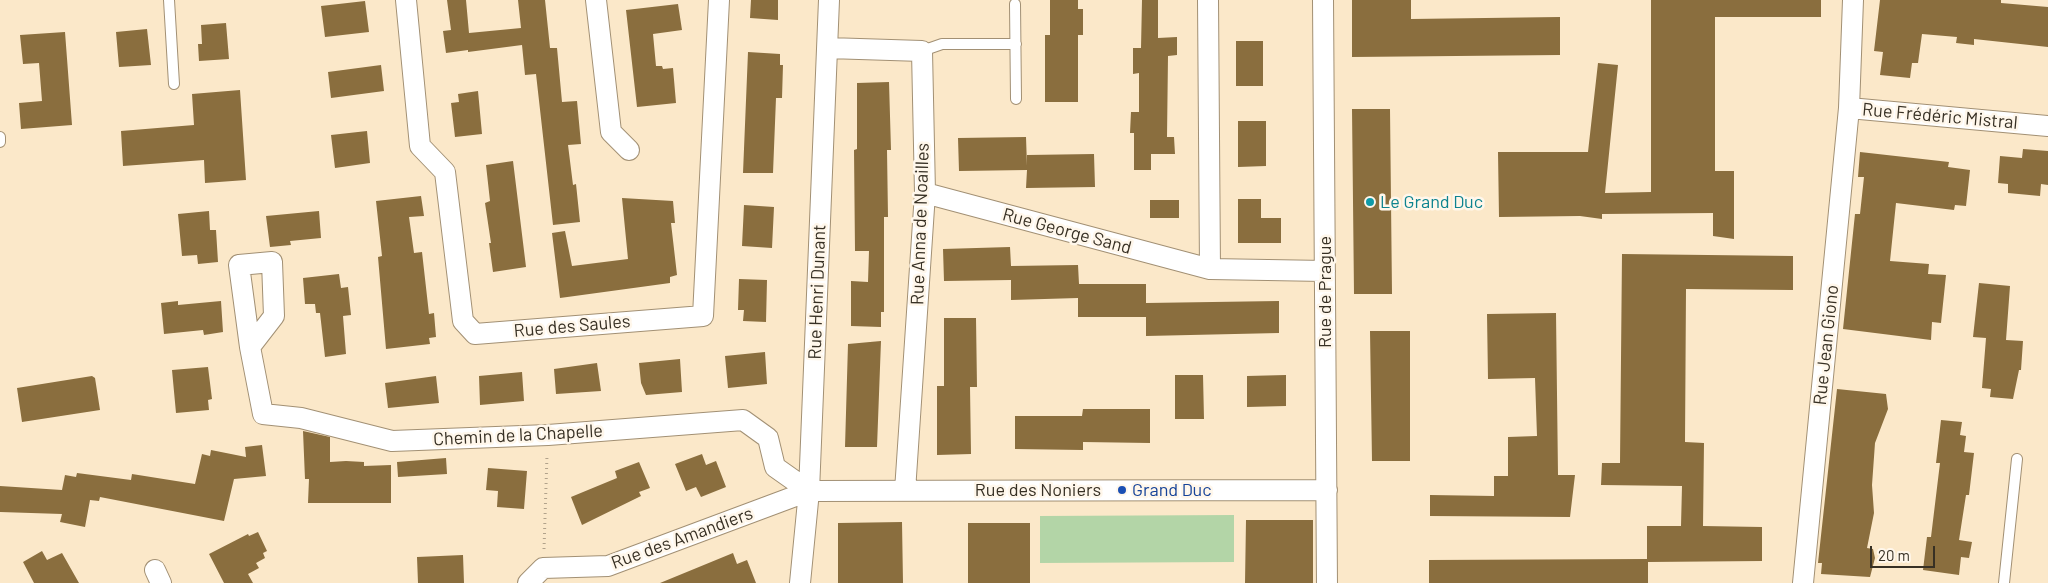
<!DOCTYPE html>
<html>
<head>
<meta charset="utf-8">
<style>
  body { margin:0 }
  #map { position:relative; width:2048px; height:583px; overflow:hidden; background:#fbe8c9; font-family:Barlow,sans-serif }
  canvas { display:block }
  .scale { position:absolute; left:1870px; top:546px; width:65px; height:22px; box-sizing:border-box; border:2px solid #373024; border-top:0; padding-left:6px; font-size:15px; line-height:18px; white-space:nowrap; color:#373024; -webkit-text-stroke:4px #fff7eb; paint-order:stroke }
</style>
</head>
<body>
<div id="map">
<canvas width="2048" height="583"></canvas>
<div class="scale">20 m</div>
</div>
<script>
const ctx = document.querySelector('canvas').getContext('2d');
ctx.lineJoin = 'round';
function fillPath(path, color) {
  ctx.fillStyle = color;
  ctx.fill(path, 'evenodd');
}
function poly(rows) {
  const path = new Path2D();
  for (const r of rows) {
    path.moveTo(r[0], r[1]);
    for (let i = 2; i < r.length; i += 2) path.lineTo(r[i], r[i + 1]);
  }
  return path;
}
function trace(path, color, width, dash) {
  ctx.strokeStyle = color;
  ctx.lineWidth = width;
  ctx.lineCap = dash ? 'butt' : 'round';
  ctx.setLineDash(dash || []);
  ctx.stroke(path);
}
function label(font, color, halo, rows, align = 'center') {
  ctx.font = font + ' Barlow,sans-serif';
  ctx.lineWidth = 5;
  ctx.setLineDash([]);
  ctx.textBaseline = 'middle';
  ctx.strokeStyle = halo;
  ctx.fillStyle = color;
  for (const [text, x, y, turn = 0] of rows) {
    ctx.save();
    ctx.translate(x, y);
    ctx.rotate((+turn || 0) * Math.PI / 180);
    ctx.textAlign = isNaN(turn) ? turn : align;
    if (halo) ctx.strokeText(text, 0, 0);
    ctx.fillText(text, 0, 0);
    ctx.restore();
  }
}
const green = poly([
  [1234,515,1234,562,1040,563,1040,516]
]);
const building = poly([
  [447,0,466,0,469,33,521,28,518,0,545,0,550,48,557,48,562,102,577,101,581,144,568,145,573,185,576,184,580,222,553,225,536,74,525,75,522,45,468,52,468,50,446,53,443,31,451,30],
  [751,0,778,0,778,20,750,18],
  [1050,0,1078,0,1078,9,1083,9,1083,35,1078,35,1078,102,1045,102,1045,35,1050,35],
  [1142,0,1158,0,1158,38,1177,37,1177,55,1168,56,1167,137,1174,137,1175,154,1151,154,1151,170,1134,170,1134,133,1130,133,1131,112,1139,112,1139,73,1133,74,1133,48,1141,48],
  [1352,0,1411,0,1411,19,1560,17,1560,55,1352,57],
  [1651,0,1821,0,1821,17,1715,17,1715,171,1734,171,1734,239,1713,236,1713,213,1602,214,1602,219,1580,216,1499,217,1498,152,1588,152,1598,63,1618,65,1605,193,1651,192],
  [1880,0,2001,0,2001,3,2048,7,2048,47,1974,39,1974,45,1956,43,1957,37,1922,34,1918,63,1912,63,1910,78,1880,75,1883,52,1874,51],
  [365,1,369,32,325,37,321,6],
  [678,4,682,30,653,34,656,66,662,66,663,69,673,68,676,103,637,107,626,10],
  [226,23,229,59,199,61,198,44,202,44,201,25],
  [147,29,151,65,119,67,116,32],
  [65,32,72,125,21,129,19,103,42,101,39,63,23,64,20,35],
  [1236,41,1263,41,1263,86,1236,86],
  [748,52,780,54,780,65,783,65,782,98,776,98,773,173,743,173],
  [381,65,384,91,331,98,328,72],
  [889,82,891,150,887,150,888,217,884,217,884,312,881,312,881,327,851,326,851,281,868,282,869,251,855,251,854,150,857,149,857,83],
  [240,90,246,180,205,183,204,160,123,166,121,131,194,125,192,94],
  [478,91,482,134,455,137,451,103,459,102,458,94],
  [1352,109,1390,109,1392,294,1354,294],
  [1238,121,1266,121,1266,166,1238,167],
  [367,131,370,163,335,168,331,135],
  [1026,137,1027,166,1027,155,1094,154,1095,187,1026,188,1027,170,959,171,958,138],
  [2023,149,2048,151,2048,185,2041,184,2040,196,2008,193,2008,184,1998,183,2000,156,2022,158],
  [1860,152,1949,162,1948,167,1970,170,1966,206,1955,205,1954,210,1896,203,1890,261,1929,264,1928,274,1946,275,1941,323,1932,322,1931,340,1843,329,1855,214,1860,214,1864,177,1858,177],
  [513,161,526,267,493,272,489,243,491,243,485,203,490,201,486,165],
  [421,196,424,216,409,217,414,253,422,252,429,314,434,313,436,337,429,338,430,344,386,349,378,257,382,256,376,201],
  [622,198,673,201,675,223,671,223,677,275,670,277,670,283,560,298,552,233,565,231,572,266,628,259],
  [1238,199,1261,199,1261,218,1281,218,1281,243,1238,243],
  [1150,200,1179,200,1179,218,1150,218],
  [744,205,774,207,772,248,742,246],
  [209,211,210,230,216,230,218,262,198,264,197,255,182,256,178,214],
  [319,211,321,238,290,241,291,245,270,247,266,216],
  [1010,247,1011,266,1078,265,1079,284,1146,284,1146,303,1279,301,1279,333,1146,336,1146,317,1078,317,1078,298,1011,300,1011,280,944,281,943,249],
  [1622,254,1793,256,1793,290,1686,289,1685,442,1704,443,1703,526,1762,527,1762,561,1648,562,1648,583,1429,583,1429,560,1647,559,1647,526,1681,526,1682,486,1601,485,1602,463,1620,463],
  [339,274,341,288,348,287,351,315,343,316,346,354,325,357,320,313,316,313,315,304,305,304,303,278],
  [739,279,767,280,766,322,743,321,744,310,738,310],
  [1979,283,2010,286,2006,340,2023,341,2021,370,2019,370,2013,399,1990,397,1991,389,1982,388,1986,338,1973,337],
  [178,301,178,305,221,301,223,332,204,335,203,330,164,334,161,303],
  [1556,313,1558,475,1575,475,1570,517,1430,516,1430,495,1494,496,1494,476,1508,476,1508,437,1537,436,1535,378,1488,379,1487,314],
  [944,318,976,318,977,387,970,387,971,454,937,455,937,386,944,386],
  [1370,331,1410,331,1410,461,1372,461],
  [881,341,877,447,845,447,848,344],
  [765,352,767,384,728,388,725,356],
  [680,359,682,392,646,395,641,383,639,363],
  [597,363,601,391,556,394,554,369],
  [208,367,212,399,208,400,209,410,176,413,172,370],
  [522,372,524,401,480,405,479,376],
  [1175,375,1203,375,1204,419,1175,419],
  [1286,375,1286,406,1247,407,1247,376],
  [92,376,95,378,100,410,22,422,17,388],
  [436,376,439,403,388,408,385,383],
  [1837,389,1886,394,1888,409,1875,443,1872,485,1874,513,1867,548,1873,549,1875,558,1870,577,1821,574,1822,563,1818,563],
  [1083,409,1150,409,1150,443,1083,442,1083,450,1015,449,1015,416,1082,416],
  [1941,420,1962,422,1960,435,1966,436,1964,452,1974,453,1969,495,1966,495,1959,540,1972,542,1969,558,1961,557,1959,575,1923,570,1927,537,1931,537,1940,463,1936,463],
  [303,431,330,437,330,462,346,461,364,462,364,466,391,465,391,503,308,503,309,479,305,479],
  [262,445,266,476,234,479,224,521,100,497,99,501,90,500,85,527,60,522,62,514,0,512,0,486,62,490,65,475,76,477,77,473,131,480,132,474,195,484,202,454,210,456,211,450,246,457,245,447],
  [702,454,706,465,716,461,726,487,701,497,696,487,686,491,675,464],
  [446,458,447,474,398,477,397,462],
  [639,462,650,488,639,492,641,496,582,525,571,497,617,478,615,471],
  [488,468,527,471,524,509,497,507,498,491,486,490],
  [1246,520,1313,520,1313,583,1245,583],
  [902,522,903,583,838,583,838,523],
  [968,523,1030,523,1030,583,968,583],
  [258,532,267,551,263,553,265,558,256,563,259,568,248,574,253,583,224,583,209,554,248,534,249,536],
  [42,551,47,560,62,553,79,583,34,583,23,562],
  [733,553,737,564,747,560,756,583,660,583],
  [463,555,464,583,418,583,417,557]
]);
const path = poly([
  [544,549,547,455]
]);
const service = poly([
  [169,0,174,84],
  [1015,4,1016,99],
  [922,51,942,44,1016,44],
  [0,137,0,142],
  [2004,583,2017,459]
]);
const minor = poly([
  [406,0,420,146,445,172,463,321,475,334,703,316,719,0],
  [596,0,611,132,629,150],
  [1208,0,1210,269],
  [1323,0,1327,583],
  [828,48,922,51,925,193,905,491],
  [1849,108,2048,126],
  [925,193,1210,269,1325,271],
  [250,347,239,265,272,262,274,316,250,347,263,414,301,418,392,441,548,435,743,420,768,438,775,467,809,491],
  [155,570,161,583],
  [528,583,543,568,608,566,809,491,1327,490],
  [800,583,809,491,829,0],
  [1803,583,1849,108,1853,0]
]);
const markers = [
  [1370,202,5,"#0f9aa8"],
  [1122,490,5,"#1a4fb4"]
];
const streetNames = [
  ["Rue Frédéric Mistral",1940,116,5],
  ["Rue Anna de Noailles",920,224,-88],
  ["Rue George Sand",1067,231,15],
  ["Rue Henri Dunant",817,292,-88],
  ["Rue de Prague",1325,292,-90],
  ["Rue des Saules",572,326,-5],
  ["Rue Jean Giono",1826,345,-84],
  ["Chemin de la Chapelle",518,435,-3],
  ["Rue des Noniers",1038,490],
  ["Rue des Amandiers",682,538,-20]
];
const cultureNames = [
  ["Le Grand Duc",1380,202]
];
const transitNames = [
  ["Grand Duc",1132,490]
];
fillPath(green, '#b3d5a7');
fillPath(building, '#8a6e3e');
trace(service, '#a29074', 12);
trace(minor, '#a29074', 22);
trace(path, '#b1a28b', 3, [1, 4]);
trace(service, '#fff', 10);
trace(minor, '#fff', 20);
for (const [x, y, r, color] of markers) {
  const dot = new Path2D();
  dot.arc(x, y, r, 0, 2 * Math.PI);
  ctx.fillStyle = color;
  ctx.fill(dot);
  trace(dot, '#fff7eb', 2);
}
label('18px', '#373024', '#fff7eb', streetNames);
label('18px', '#0d838f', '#fff7eb', cultureNames, 'left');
label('18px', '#164399', '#fff7eb', transitNames, 'left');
</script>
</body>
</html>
